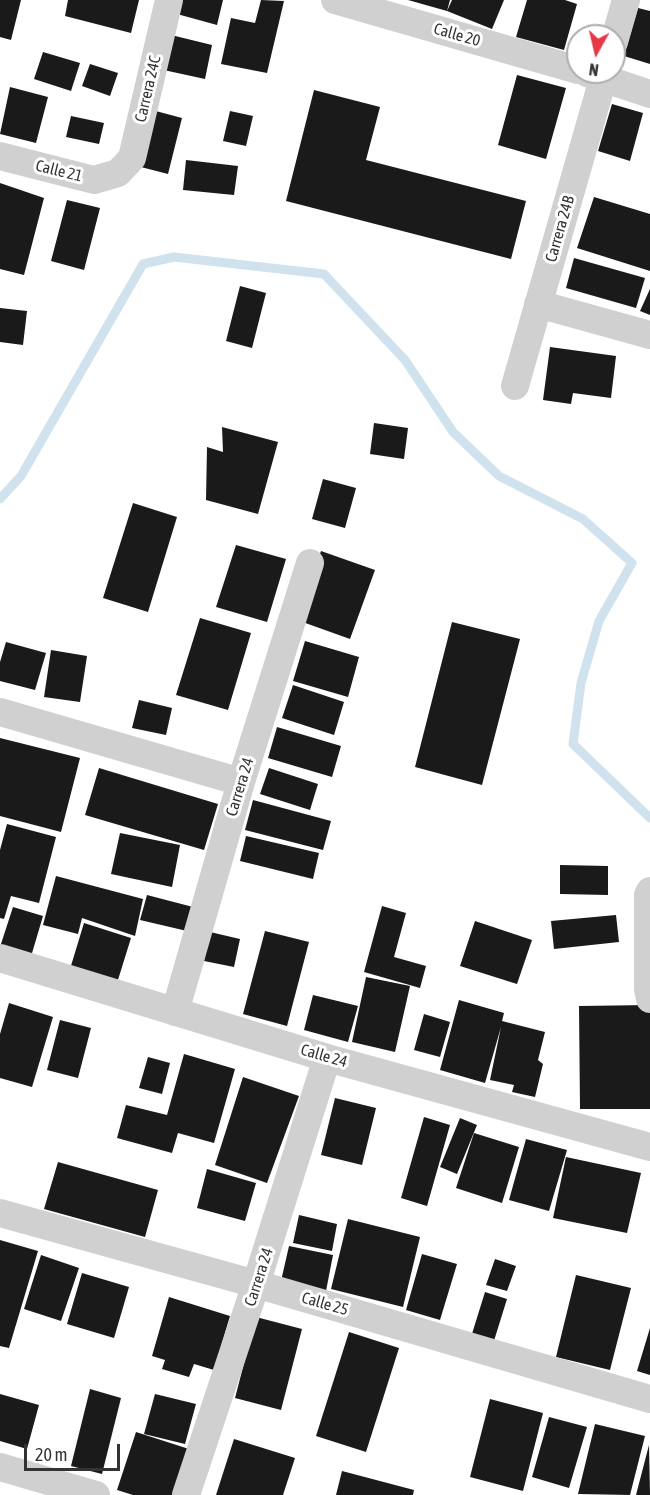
<!DOCTYPE html>
<html>
<head>
<meta charset="utf-8">
<style>
  body { margin:0 }
  #map { position:relative; width:650px; height:1495px; overflow:hidden; background:#fff; font-family:"Asap Condensed",sans-serif }
  canvas { display:block }
  .north { position:absolute; left:566px; top:24px; width:60px; height:60px; box-sizing:border-box; background:#fff; border:2px solid #adadad; border-radius:50%; rotate:188deg; font-size:16px; font-weight:700; line-height:24px; text-align:center; color:#333 }
  .north::after { content:''; display:block; margin:auto; width:21px; height:27px; background:#e63946; clip-path:polygon(50% 0,100% 100%,50% 72%,0 100%) }
  .scale { position:absolute; left:24px; top:1444px; width:96px; height:27px; box-sizing:border-box; border:3px solid #333; border-top:0; padding-left:8px; font-size:18px; line-height:21px; white-space:nowrap; color:#333; -webkit-text-stroke:4px #fff; paint-order:stroke }
</style>
</head>
<body>
<div id="map">
<canvas width="650" height="1495"></canvas>
<div class="north">N</div>
<div class="scale">20 m</div>
</div>
<script>
const ctx = document.querySelector('canvas').getContext('2d');
ctx.lineJoin = 'round';
function poly(rows) {
  const path = new Path2D();
  for (const r of rows) {
    path.moveTo(r[0], r[1]);
    for (let i = 2; i < r.length; i += 2) path.lineTo(r[i], r[i + 1]);
  }
  return path;
}
function trace(path, color, width, dash) {
  ctx.strokeStyle = color;
  ctx.lineWidth = width;
  ctx.lineCap = dash ? 'butt' : 'round';
  ctx.setLineDash(dash || []);
  ctx.stroke(path);
}
function fillPath(path, color) {
  ctx.fillStyle = color;
  ctx.fill(path, 'evenodd');
}
function label(font, color, halo, rows, align = 'center') {
  ctx.font = font + ' "Asap Condensed",sans-serif';
  ctx.lineWidth = 6;
  ctx.setLineDash([]);
  ctx.textBaseline = 'middle';
  ctx.strokeStyle = halo;
  ctx.fillStyle = color;
  for (const [text, x, y, turn = 0] of rows) {
    ctx.save();
    ctx.translate(x, y);
    ctx.rotate((+turn || 0) * Math.PI / 180);
    ctx.textAlign = isNaN(turn) ? turn : align;
    if (halo) ctx.strokeText(text, 0, 0);
    ctx.fillText(text, 0, 0);
    ctx.restore();
  }
}
const stream = poly([
  [0,499,21,476,143,264,174,257,324,274,405,360,453,432,499,476,583,519,632,563,599,621,581,683,573,744,650,818]
]);
const building = poly([
  [0,0,21,0,11,40,0,37],
  [68,0,139,0,131,33,65,16],
  [181,0,223,0,217,25,177,14],
  [261,0,284,1,267,73,221,64,231,18,255,23],
  [408,0,450,0,447,11],
  [452,0,504,0,492,29,447,11],
  [527,0,565,0,577,4,564,50,516,37],
  [638,8,650,11,650,64,624,56],
  [167,34,212,45,205,79,159,69],
  [43,52,80,63,71,91,34,79],
  [90,64,118,73,110,96,82,86],
  [517,75,566,88,546,159,498,145],
  [10,87,48,97,36,143,0,134],
  [314,90,380,107,366,160,526,201,511,259,286,201],
  [612,104,643,113,630,161,598,151],
  [152,110,182,118,168,174,137,166],
  [230,111,253,116,246,146,223,141],
  [71,116,104,123,99,144,66,137],
  [186,160,238,166,234,195,183,190],
  [0,183,44,198,24,275,0,269],
  [594,197,650,214,650,271,577,248],
  [67,200,100,208,84,270,51,261],
  [574,258,645,278,636,308,566,288],
  [240,286,266,293,252,348,226,341],
  [650,289,650,315,640,311],
  [0,308,27,311,23,345,0,342],
  [550,347,616,356,611,398,573,393,571,404,543,400],
  [374,423,408,428,404,459,370,454],
  [222,427,278,442,258,514,206,500,207,447,223,452],
  [323,479,356,488,345,528,312,519],
  [133,503,177,517,148,612,103,598],
  [236,545,286,559,267,622,216,607],
  [321,551,375,570,350,639,297,620],
  [200,618,251,633,228,710,176,695],
  [452,622,520,639,482,785,415,767],
  [305,641,359,657,348,697,293,681],
  [6,642,46,653,35,690,0,681,0,662],
  [51,650,87,656,80,702,44,697],
  [293,685,344,702,334,735,282,718],
  [139,700,172,708,166,735,132,728],
  [277,727,341,746,332,777,268,758],
  [0,738,80,758,61,832,0,816],
  [99,768,218,804,204,850,85,815],
  [269,768,318,784,310,810,260,794],
  [253,800,331,821,323,850,245,830],
  [7,824,56,837,39,903,11,896,4,919,0,918,0,850],
  [120,833,180,845,172,887,111,874],
  [246,836,319,853,313,879,240,861],
  [560,865,608,866,608,895,560,894],
  [56,876,143,899,135,936,82,918,78,934,43,925],
  [147,895,193,907,187,931,140,920],
  [382,906,406,913,394,957,426,966,420,988,364,972],
  [13,907,43,916,30,960,0,947],
  [616,915,619,942,554,949,551,921],
  [475,921,532,940,517,984,460,966],
  [84,923,131,938,117,983,70,969],
  [265,931,309,942,287,1026,243,1014],
  [210,932,240,939,234,967,204,961],
  [366,977,410,986,395,1052,352,1042],
  [313,995,358,1006,348,1042,304,1030],
  [459,1000,504,1013,502,1021,545,1032,538,1060,543,1064,535,1097,512,1092,514,1085,490,1080,501,1027,485,1083,440,1070],
  [9,1003,53,1017,32,1087,0,1078,0,1034],
  [650,1005,650,1109,580,1109,579,1006],
  [424,1014,450,1022,440,1057,414,1050],
  [60,1020,91,1028,78,1078,47,1070],
  [184,1054,235,1069,214,1143,178,1133,172,1153,117,1138,126,1105,167,1115],
  [148,1057,170,1063,162,1094,139,1088],
  [243,1077,299,1096,267,1183,215,1165],
  [335,1098,376,1108,362,1165,321,1155],
  [424,1117,450,1125,427,1206,401,1198],
  [460,1118,477,1125,457,1174,440,1167],
  [474,1133,519,1147,502,1203,456,1188],
  [526,1139,567,1150,549,1211,509,1200],
  [566,1157,641,1173,627,1233,553,1218],
  [58,1162,158,1190,145,1237,44,1209],
  [207,1169,256,1183,245,1221,197,1208],
  [299,1215,337,1224,332,1251,293,1243],
  [348,1219,420,1237,403,1307,331,1289],
  [0,1240,38,1251,9,1348,0,1346],
  [289,1246,333,1255,326,1291,281,1281],
  [422,1254,457,1264,440,1320,406,1310],
  [41,1255,79,1268,61,1321,24,1309],
  [495,1259,516,1266,507,1291,486,1285],
  [82,1273,129,1287,114,1338,67,1324],
  [576,1275,631,1288,610,1370,556,1357],
  [485,1292,507,1299,493,1344,471,1337],
  [169,1297,230,1316,214,1370,194,1364,189,1377,162,1369,165,1360,152,1356],
  [256,1317,302,1329,281,1410,235,1398],
  [650,1328,650,1375,637,1371],
  [349,1332,399,1348,366,1452,316,1436],
  [90,1389,121,1398,102,1474,71,1466],
  [0,1394,39,1405,27,1449,0,1441],
  [155,1394,196,1404,185,1444,144,1434],
  [490,1399,543,1413,523,1491,470,1477],
  [549,1417,587,1427,569,1488,532,1477],
  [595,1424,645,1436,630,1495,578,1494],
  [136,1432,189,1449,175,1495,133,1495,117,1490],
  [234,1439,295,1458,283,1495,216,1495],
  [649,1445,650,1495,636,1495],
  [342,1471,414,1490,413,1495,336,1495]
]);
const street = poly([
  [335,0,578,70],
  [614,42,626,0],
  [587,73,650,94],
  [0,156,94,180,118,173,132,158,169,0],
  [538,304,650,335],
  [515,386,605,72],
  [0,712,241,782],
  [650,891,648,895,648,989,650,999],
  [0,958,327,1058,650,1147],
  [175,1012,241,782,310,563],
  [0,1213,256,1284,650,1399],
  [0,1467,96,1495],
  [186,1495,256,1284,327,1058]
]);
const streetNames = [
  ["Calle 20",457,35,16],
  ["Carrera 24C",148,89,-77],
  ["Calle 21",59,171,14],
  ["Carrera 24B",560,229,-74],
  ["Carrera 24",240,787,-73],
  ["Calle 24",324,1056,16],
  ["Carrera 24",259,1277,-72],
  ["Calle 25",325,1304,16]
];
trace(stream, '#cfe2ee', 9);
fillPath(building, '#1a1a1a');
trace(street, '#d0d0d0', 28);
label('16px', '#333', '#fff', streetNames);
</script>
</body>
</html>
